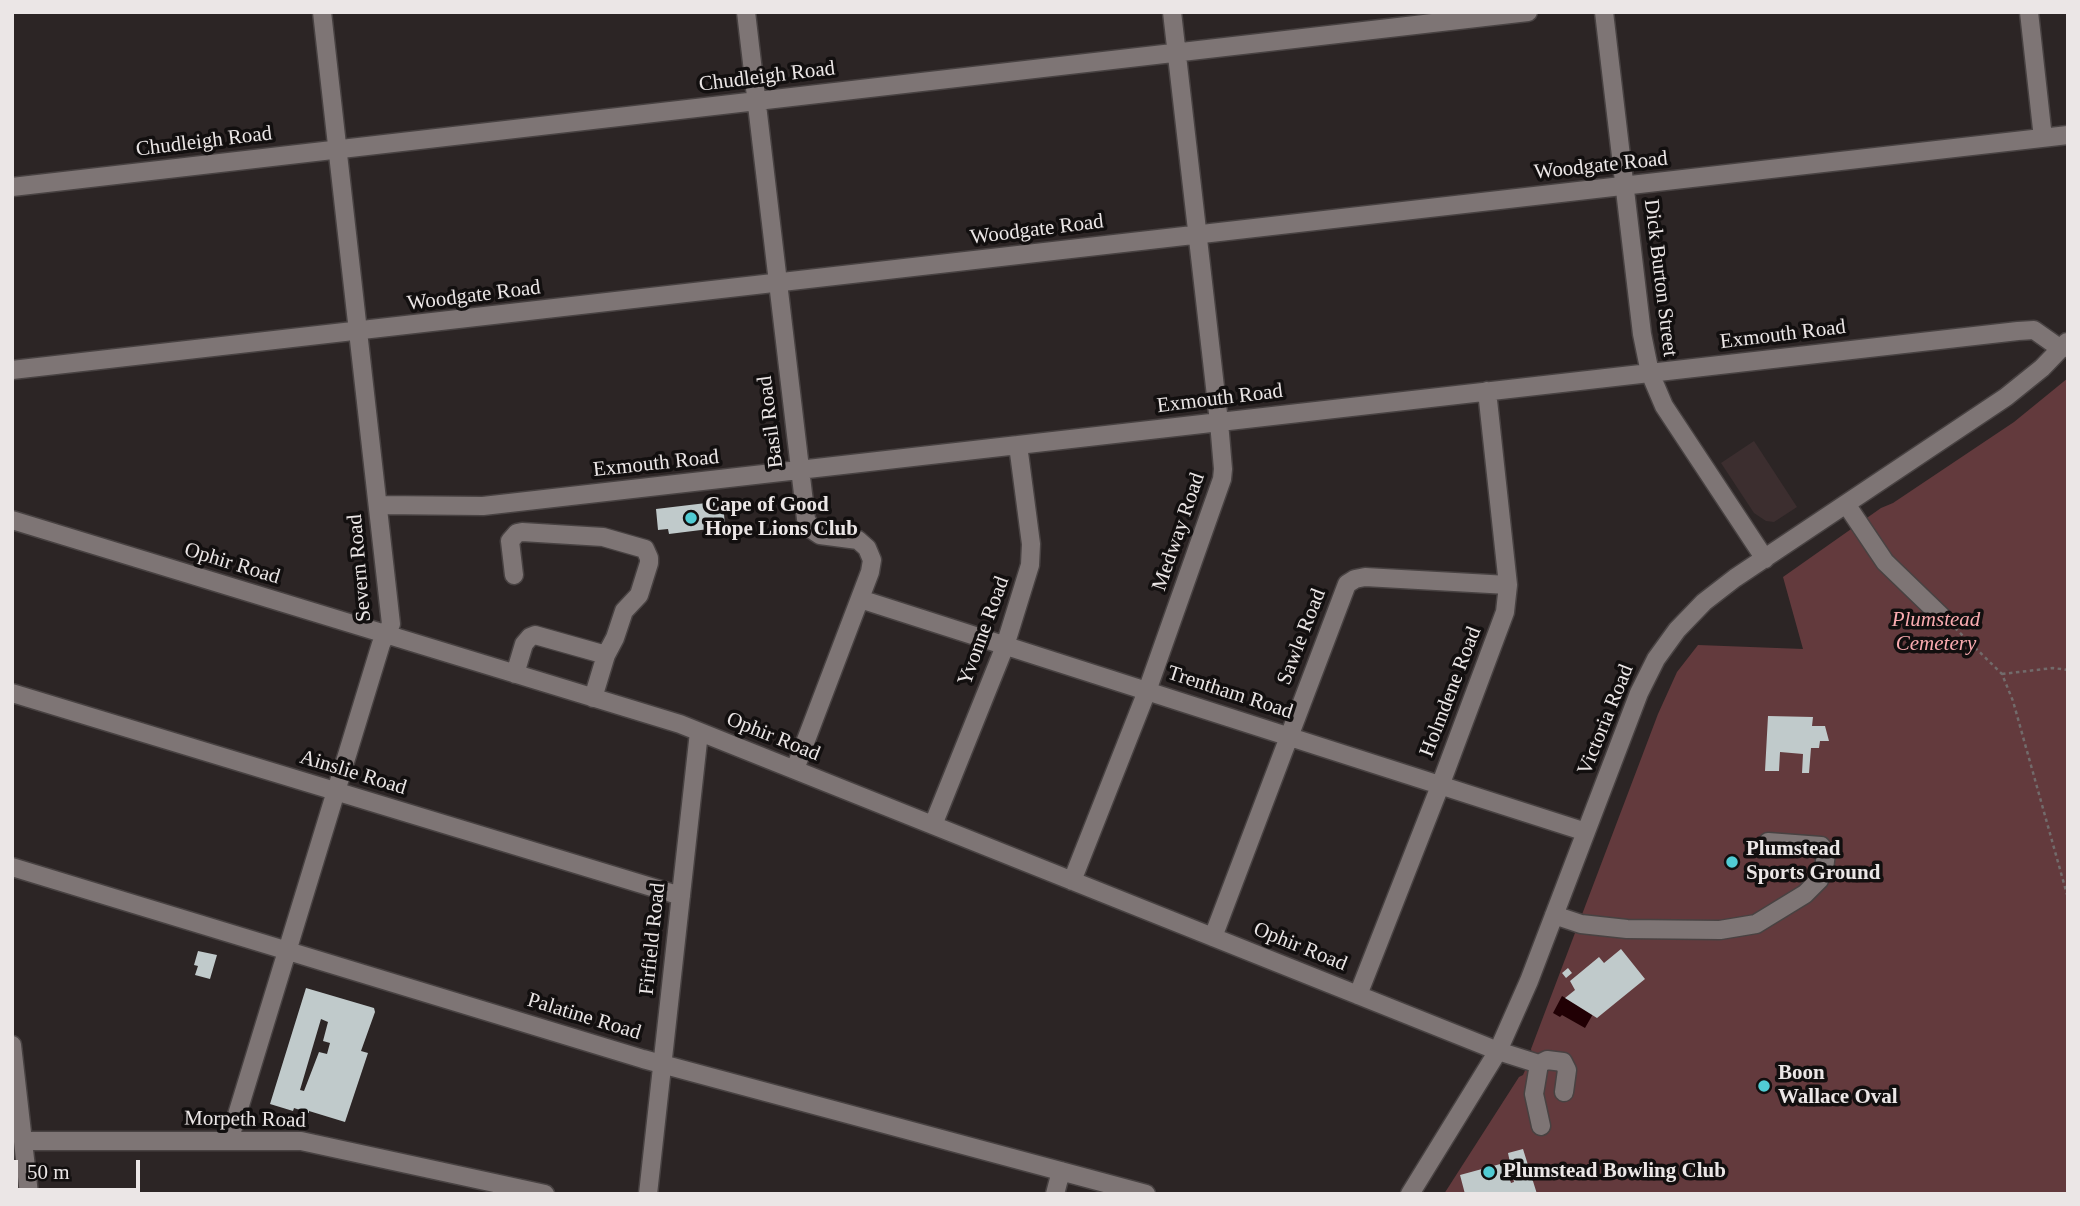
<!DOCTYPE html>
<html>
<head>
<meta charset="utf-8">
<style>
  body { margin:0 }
  #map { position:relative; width:2080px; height:1206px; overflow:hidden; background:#2c2525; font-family:"Times New Roman",serif }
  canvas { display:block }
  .frame { position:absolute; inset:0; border:14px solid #ebe6e6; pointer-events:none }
  .scale { position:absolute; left:14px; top:1160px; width:126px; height:32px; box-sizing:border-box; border:4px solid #ebe6e6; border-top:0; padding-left:9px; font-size:21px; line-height:24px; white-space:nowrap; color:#ebe6e6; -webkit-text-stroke:5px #120f0f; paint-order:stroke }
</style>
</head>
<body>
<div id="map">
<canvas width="2080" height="1206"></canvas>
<div class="frame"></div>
<div class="scale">50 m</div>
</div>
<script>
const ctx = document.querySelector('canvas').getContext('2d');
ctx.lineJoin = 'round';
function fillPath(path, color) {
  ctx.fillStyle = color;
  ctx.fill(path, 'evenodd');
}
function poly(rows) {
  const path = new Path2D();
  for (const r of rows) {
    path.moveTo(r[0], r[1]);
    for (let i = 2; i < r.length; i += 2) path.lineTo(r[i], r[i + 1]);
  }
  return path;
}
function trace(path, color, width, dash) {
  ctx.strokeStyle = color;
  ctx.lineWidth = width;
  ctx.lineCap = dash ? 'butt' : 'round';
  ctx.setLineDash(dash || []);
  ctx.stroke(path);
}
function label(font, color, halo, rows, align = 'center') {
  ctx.font = font + ' "Times New Roman",serif';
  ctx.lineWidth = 7;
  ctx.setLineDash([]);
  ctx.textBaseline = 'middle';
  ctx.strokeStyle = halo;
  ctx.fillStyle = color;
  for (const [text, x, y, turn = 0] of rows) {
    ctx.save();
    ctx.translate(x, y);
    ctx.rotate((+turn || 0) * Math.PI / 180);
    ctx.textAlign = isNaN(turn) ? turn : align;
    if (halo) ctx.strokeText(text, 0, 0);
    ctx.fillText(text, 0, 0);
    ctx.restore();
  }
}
const built = poly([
  [1754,441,1797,507,1774,522,1766,521,1754,513,1721,463]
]);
const green = poly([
  [2068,378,2068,1192,2060,1194,1444,1194,1519,1077,1523,1075,1532,1055,1531,1049,1658,714,1677,672,1698,645,1803,649,1783,577,1881,508,1893,503,2014,422]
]);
const water = poly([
  [1562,996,1593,1014,1585,1028,1562,1015,1560,1017,1553,1013]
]);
const building = poly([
  [723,501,725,527,669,534,668,529,658,530,656,509],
  [1768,716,1813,717,1812,726,1825,726,1829,741,1820,741,1819,748,1811,748,1809,773,1802,773,1803,754,1780,752,1779,771,1765,771],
  [1621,949,1645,979,1597,1018,1565,998,1575,990,1570,981,1599,957,1604,963],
  [198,951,217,955,210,979,195,975,198,966,194,965],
  [1568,968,1572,973,1566,978,1562,973],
  [306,988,374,1008,375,1012,361,1051,368,1053,345,1122,309,1111,309,1113,294,1108,293,1111,270,1104],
  [321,1019,328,1022,323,1041,330,1043,327,1054,319,1052,304,1091,300,1090],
  [1523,1149,1537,1194,1465,1194,1460,1175,1504,1163,1511,1183,1514,1182,1508,1153]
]);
const path = poly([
  [1955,628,2002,674,2013,701,2068,898],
  [2002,674,2053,668,2068,670]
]);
const minor = poly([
  [746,12,806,519,811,529,820,535,858,540,867,548,872,560,870,572,795,769],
  [1604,12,1642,334,1650,373,1664,406,1765,559],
  [2029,12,2043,138],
  [12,187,1528,12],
  [12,370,2068,135],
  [1846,504,1885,562,1942,617],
  [378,505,483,506,2018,331,2034,330,2061,349],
  [12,520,680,724,1498,1051,1539,1064,1547,1060,1563,1062,1567,1070,1564,1092],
  [514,575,510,541,517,533,522,532,603,537,645,549,649,558,649,563,639,595,624,611,615,638,606,655],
  [860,599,1586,832],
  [515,674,524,644,530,637,535,635,606,655,593,698],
  [12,693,681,896],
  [933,825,1005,646,1030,565,1031,544,1018,445],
  [12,867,643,1059,1146,1194],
  [1072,881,1147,691,1222,479,1223,469,1219,422,1172,12],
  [1554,915,1581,924,1627,929,1720,930,1756,924,1805,894,1819,880,1824,869,1826,853,1821,846,1768,842],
  [1213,937,1347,584,1355,579,1365,577,1508,585],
  [1358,995,1440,786,1505,612,1508,585,1487,391],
  [12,1045,29,1194],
  [1539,1064,1534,1094,1541,1126],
  [23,1141,301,1141,545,1194],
  [229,1141,381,644,391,624,322,12],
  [648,1194,699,732],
  [1055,1194,1061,1171],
  [1410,1194,1498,1051,1529,981,1639,693,1656,659,1677,630,1704,602,1735,578,2006,397,2042,368,2067,342]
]);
const markers = [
  [691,518,7,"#51ccd4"],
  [1732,862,7,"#51ccd4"],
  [1764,1086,7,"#51ccd4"],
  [1489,1172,7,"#51ccd4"]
];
const streetNames = [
  ["Chudleigh Road",767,77,-7],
  ["Chudleigh Road",204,142,-7],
  ["Woodgate Road",1601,166,-6],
  ["Woodgate Road",1037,230,-7],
  ["Dick Burton Street",1660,278,83],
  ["Woodgate Road",474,296,-7],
  ["Exmouth Road",1783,335,-7],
  ["Exmouth Road",1220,399,-7],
  ["Basil Road",771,422,-97],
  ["Exmouth Road",656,464,-6],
  ["Medway Road",1179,532,-71],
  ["Ophir Road",232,564,17],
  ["Severn Road",360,568,-95],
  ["Yvonne Road",984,631,-70],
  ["Sawle Road",1302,637,-69],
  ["Holmdene Road",1451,692,-69],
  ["Trentham Road",1230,693,18],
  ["Victoria Road",1606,720,-68],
  ["Ophir Road",773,737,22],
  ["Ainslie Road",353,773,17],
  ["Firfield Road",653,939,-84],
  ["Ophir Road",1300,947,22],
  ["Palatine Road",584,1017,17],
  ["Morpeth Road",245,1120,1]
];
const poiNames = [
  ["Cape of Good",705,506],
  ["Hope Lions Club",705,530],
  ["Plumstead",1746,850],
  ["Sports Ground",1746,874],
  ["Boon",1778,1074],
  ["Wallace Oval",1778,1098],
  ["Plumstead Bowling Club",1503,1172]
];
const parkNames = [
  ["Plumstead",1936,620],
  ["Cemetery",1936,644]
];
fillPath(built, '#3c2e2f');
fillPath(green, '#633a3d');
fillPath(water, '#210004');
fillPath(building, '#c0cacb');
trace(minor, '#484242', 21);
trace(path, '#726b6b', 2.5, [3.5, 3.5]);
trace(minor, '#7e7575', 18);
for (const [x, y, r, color] of markers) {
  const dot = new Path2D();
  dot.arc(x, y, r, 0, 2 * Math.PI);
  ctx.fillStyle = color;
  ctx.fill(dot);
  trace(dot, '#120f0f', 2.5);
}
label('21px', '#ebe6e6', '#120f0f', streetNames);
label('bold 21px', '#ebe6e6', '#120f0f', poiNames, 'left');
label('italic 21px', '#faabb0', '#120f0f', parkNames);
</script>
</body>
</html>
